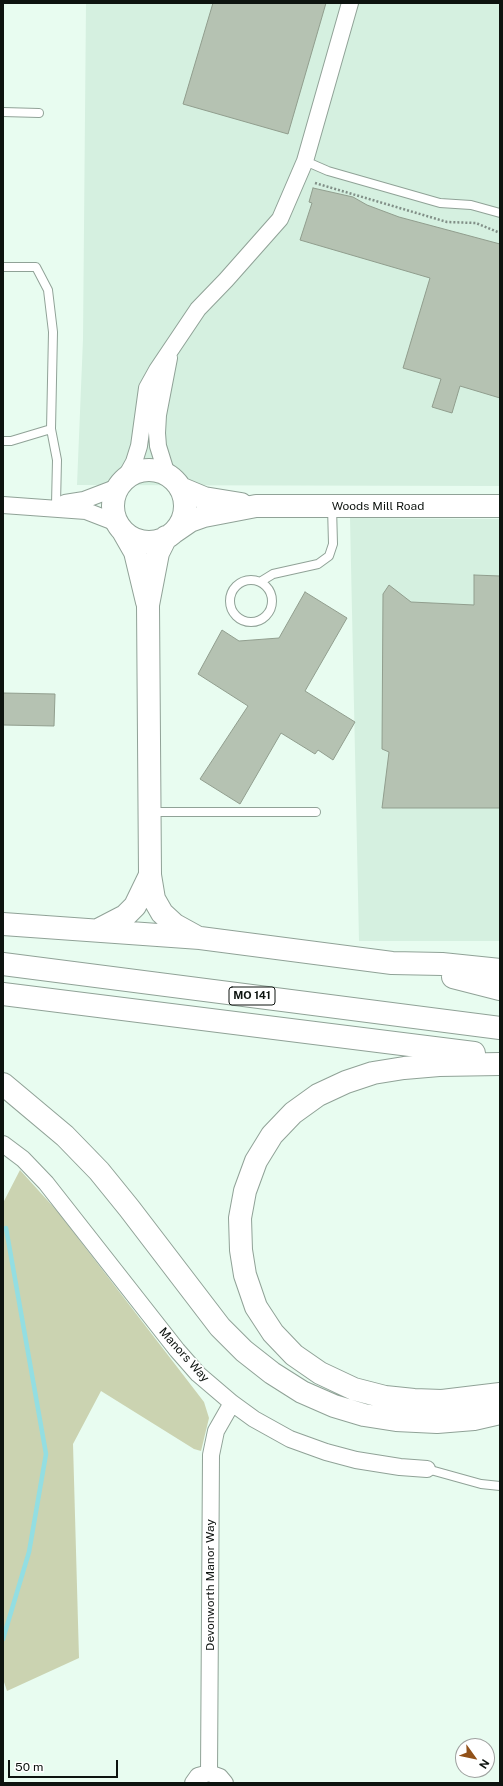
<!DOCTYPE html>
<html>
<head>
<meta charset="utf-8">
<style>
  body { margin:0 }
  #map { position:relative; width:503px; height:1786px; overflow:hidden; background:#e8fcf0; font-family:"Public Sans",sans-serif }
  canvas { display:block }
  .frame { position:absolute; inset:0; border:4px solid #0d130f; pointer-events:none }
  .north { position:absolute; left:455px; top:1738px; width:40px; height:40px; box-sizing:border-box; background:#fff; border:1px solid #9ea19f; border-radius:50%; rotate:123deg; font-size:11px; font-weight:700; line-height:16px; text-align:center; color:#0d130f }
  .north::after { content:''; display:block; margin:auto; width:14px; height:18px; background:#915119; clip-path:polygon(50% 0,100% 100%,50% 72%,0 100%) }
  .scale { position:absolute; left:8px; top:1760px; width:110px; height:18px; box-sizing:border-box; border:2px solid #0d130f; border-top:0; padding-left:5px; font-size:12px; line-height:14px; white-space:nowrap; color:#0d130f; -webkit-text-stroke:3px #fff; paint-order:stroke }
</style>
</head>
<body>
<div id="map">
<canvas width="503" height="1786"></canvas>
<div class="frame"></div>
<div class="north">N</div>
<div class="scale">50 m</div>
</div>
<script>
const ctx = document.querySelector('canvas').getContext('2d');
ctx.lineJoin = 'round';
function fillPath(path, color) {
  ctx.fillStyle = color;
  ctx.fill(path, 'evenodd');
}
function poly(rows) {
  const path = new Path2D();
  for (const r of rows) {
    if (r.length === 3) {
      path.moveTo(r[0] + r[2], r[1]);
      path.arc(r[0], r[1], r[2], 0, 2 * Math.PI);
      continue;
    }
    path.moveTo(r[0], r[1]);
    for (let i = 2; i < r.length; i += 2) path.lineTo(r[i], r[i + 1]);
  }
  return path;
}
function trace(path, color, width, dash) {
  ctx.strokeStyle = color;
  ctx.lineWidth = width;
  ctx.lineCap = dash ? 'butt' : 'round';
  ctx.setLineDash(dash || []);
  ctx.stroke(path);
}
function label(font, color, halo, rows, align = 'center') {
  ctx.font = font + ' "Public Sans",sans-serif';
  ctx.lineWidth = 3.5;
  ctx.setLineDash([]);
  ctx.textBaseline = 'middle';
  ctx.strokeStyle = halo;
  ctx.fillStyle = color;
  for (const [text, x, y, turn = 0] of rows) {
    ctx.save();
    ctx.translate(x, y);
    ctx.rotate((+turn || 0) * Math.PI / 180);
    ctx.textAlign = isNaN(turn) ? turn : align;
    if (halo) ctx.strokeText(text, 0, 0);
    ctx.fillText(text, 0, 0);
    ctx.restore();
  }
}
const built = poly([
  [86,3,500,3,500,486,77,485,83,339],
  [350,518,500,519,500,941,359,941]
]);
const green = poly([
  [20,1170,58,1212,204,1402,209,1418,201,1451,194,1449,101,1391,73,1444,79,1658,7,1691,3,1679,3,1203]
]);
const stream = poly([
  [3,1639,29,1552,46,1454,6,1228]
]);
const building = poly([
  [213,3,326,3,288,134,183,104,213,3],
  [313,188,353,197,367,205,399,217,500,244,500,398,460,386,452,413,432,407,441,379,403,368,430,278,300,240,312,203,309,202,313,188],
  [474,575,500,576,500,808,382,808,389,752,382,749,383,594,389,585,411,602,474,605,474,575],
  [305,592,347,618,305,691,355,722,333,760,318,750,315,754,281,733,240,804,200,779,248,706,198,674,222,630,239,641,279,638,305,592],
  [3,693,55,694,54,726,3,725,3,693]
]);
const path = poly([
  [315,183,447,222,476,223,500,233]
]);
const lane = poly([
  [3,112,39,113],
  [305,161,328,171,440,203,471,205,500,213],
  [3,267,36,267,48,290,53,332,51,429,11,441,3,441],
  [51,429,57,460,56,504],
  [251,601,21],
  [260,582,273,574,318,564,329,556,333,544,332,507],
  [151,812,316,812],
  [427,1469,481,1484,500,1486]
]);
const street = poly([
  [167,475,158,446,157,433,158,415,169,358],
  [124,480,134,462,139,446,147,388,157,370,198,309,226,280,280,219,305,161,350,3],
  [65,503,84,500,118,487],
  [3,505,86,511,117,523],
  [3,1144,23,1159,46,1183,177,1350,198,1374,232,1403,254,1419,290,1439,326,1452,356,1460,400,1467,427,1469],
  [209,1773,211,1455,216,1431,232,1403],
  [193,1783,198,1776,209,1773,220,1777,225,1783]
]);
const secondary = poly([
  [149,506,36],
  [180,488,204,498,241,504],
  [123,531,135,552,147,602],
  [174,532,190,521,204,516,256,506,500,506],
  [150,875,148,605,158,553,166,537]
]);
const highway = poly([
  [150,875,154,899,162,913,175,925,195,936],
  [3,924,200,938,392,963,442,964,500,970],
  [98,930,125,916,135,906,150,875],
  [3,964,500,1028],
  [453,977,500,989],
  [3,994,474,1053],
  [500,1064,439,1065,404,1068,373,1073,346,1082,318,1095,293,1113,272,1135,256,1161,245,1191,240,1218,241,1250,245,1275,256,1307,273,1333,294,1355,320,1373,354,1389,385,1397,414,1400,442,1401,500,1394],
  [3,1084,65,1136,99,1171,129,1208,220,1327,244,1351,272,1373,302,1392,334,1406,364,1415,396,1420,437,1422,474,1419,500,1413]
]);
const shields = [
  [252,996,46]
];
const shieldNames = [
  ["MO 141",252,996]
];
const streetNames = [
  ["Woods Mill Road",378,506],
  ["Manors Way",184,1355,48],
  ["Devonworth Manor Way",210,1585,-90]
];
fillPath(built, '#d5f0e0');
fillPath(green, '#cbd3b1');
trace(stream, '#93dee2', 4.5);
fillPath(building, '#b5c2b2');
trace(building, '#919e8e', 1);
trace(lane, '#90a297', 10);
trace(street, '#90a297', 18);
trace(secondary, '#90a297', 24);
trace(highway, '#90a297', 24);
trace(path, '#818f87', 2.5, [2, 2]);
trace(lane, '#fff', 8);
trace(street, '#fff', 16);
trace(secondary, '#fff', 22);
trace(highway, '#fff', 22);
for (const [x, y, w] of shields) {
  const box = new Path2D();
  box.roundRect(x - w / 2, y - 9, w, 18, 3);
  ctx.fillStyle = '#fff';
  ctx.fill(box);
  trace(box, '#0d130f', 1);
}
label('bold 11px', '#0d130f', null, shieldNames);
label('12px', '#0d130f', '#fff', streetNames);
</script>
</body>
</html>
